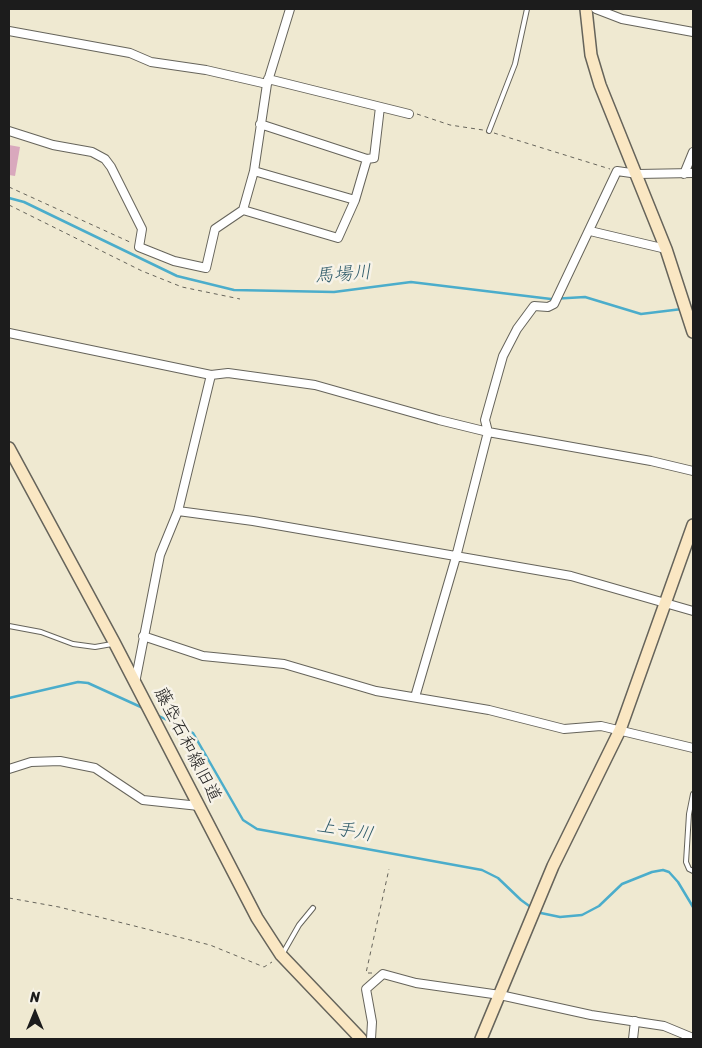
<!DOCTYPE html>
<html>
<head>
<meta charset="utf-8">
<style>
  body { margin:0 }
  #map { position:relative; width:702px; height:1048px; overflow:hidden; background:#efe9d1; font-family:Sriracha,sans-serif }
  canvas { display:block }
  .frame { position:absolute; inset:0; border:10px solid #1c1c1c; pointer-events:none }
  .north { position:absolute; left:10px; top:988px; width:50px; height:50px; -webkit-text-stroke:4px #f7f3e8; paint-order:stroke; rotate:0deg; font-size:14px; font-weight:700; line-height:20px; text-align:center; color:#1c1c1c }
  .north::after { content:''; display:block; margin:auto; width:18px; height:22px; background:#1c1c1c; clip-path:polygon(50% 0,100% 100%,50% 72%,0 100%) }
</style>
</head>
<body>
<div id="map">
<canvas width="702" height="1048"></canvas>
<div class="frame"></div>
<div class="north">N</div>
</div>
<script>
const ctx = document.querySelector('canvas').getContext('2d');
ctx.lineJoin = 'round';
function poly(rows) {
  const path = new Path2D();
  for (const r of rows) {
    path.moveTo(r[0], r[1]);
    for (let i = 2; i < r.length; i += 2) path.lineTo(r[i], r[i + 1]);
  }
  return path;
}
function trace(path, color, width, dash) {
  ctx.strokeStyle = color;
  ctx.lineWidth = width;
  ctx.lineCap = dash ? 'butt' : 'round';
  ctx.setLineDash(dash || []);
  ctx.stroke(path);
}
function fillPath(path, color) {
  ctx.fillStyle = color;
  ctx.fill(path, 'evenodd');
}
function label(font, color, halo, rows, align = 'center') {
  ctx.font = font + ' Sriracha,"Klee One",sans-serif';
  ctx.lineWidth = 5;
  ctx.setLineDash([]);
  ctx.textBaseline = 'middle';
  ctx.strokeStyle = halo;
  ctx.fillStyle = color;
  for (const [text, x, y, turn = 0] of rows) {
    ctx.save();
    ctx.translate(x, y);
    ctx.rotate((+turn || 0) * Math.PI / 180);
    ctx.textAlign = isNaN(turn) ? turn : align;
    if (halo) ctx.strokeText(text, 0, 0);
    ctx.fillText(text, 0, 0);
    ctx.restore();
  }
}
const stream = poly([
  [9,198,24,202,177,276,234,290,334,292,411,282,551,299,585,297,641,314,682,309],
  [9,698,78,682,88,683,143,708],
  [157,715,193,733,243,820,257,829,482,870,498,878,521,900,532,908],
  [536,912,560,917,582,915,599,906,622,884,652,872,663,870,669,872,678,882,693,907]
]);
const building = poly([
  [9,145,20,147,15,176,9,175]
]);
const path = poly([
  [417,114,450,125,483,130],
  [494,133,610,169],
  [9,187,132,243],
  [9,205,142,271,182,287,240,299],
  [9,898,59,907,210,945,264,967,272,962],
  [372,973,366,973,389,869]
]);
const lane = poly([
  [489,131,515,64,527,9],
  [9,626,41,632,73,644,95,647,112,644],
  [693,794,689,814,686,862,689,869,693,871],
  [283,953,299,925,313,908]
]);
const street = poly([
  [596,9,622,19,693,32],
  [9,31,130,53,151,62,206,70,267,84],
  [268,79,409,114],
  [260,124,367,159,374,158,380,107],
  [9,131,53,145,92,152,105,159,111,167,142,229,139,247,174,261,206,268,215,229,243,210,254,171,267,84,290,9],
  [254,171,355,200],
  [684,174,693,152],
  [243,210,338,238,355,200,367,159],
  [590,231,666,249],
  [9,333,211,375,228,373,315,385,439,420,488,432,651,461,693,471],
  [178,511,253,521,571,576,693,611],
  [143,636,203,656,284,664,376,691,489,710,564,729,601,726,693,748],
  [135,683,160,555,178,511,211,375],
  [415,697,456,557,488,432,485,420,503,356,517,329,534,306,548,307,554,304,617,171,638,174,693,173],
  [9,769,31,762,60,761,95,768,143,800,199,806],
  [371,1039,372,1022,366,989,383,974,416,983,500,995,591,1015,664,1026,693,1038],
  [633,1039,635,1021]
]);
const secondary = poly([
  [586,9,591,55,600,85,666,249,693,332],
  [9,448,114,642,257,918,281,955,361,1039],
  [481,1039,553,866,620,730,693,525]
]);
const streetNames = [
  ["藤垈石和線旧道",187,745,63]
];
const waterNames = [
  ["馬場川",343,275,-4],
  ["上手川",345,831,10]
];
trace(stream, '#4badcb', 2.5);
fillPath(building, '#d9a8bd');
trace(lane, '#66645b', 6);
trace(street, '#66645b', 10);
trace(secondary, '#66645b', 14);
trace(path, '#66645b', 1, [4, 4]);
trace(lane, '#fff', 4);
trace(street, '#fff', 8);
trace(secondary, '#fae7c3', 11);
label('18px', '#1c1c1c', '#f7f3e8', streetNames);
label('italic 19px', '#315d6b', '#f7f3e8', waterNames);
</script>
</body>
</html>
